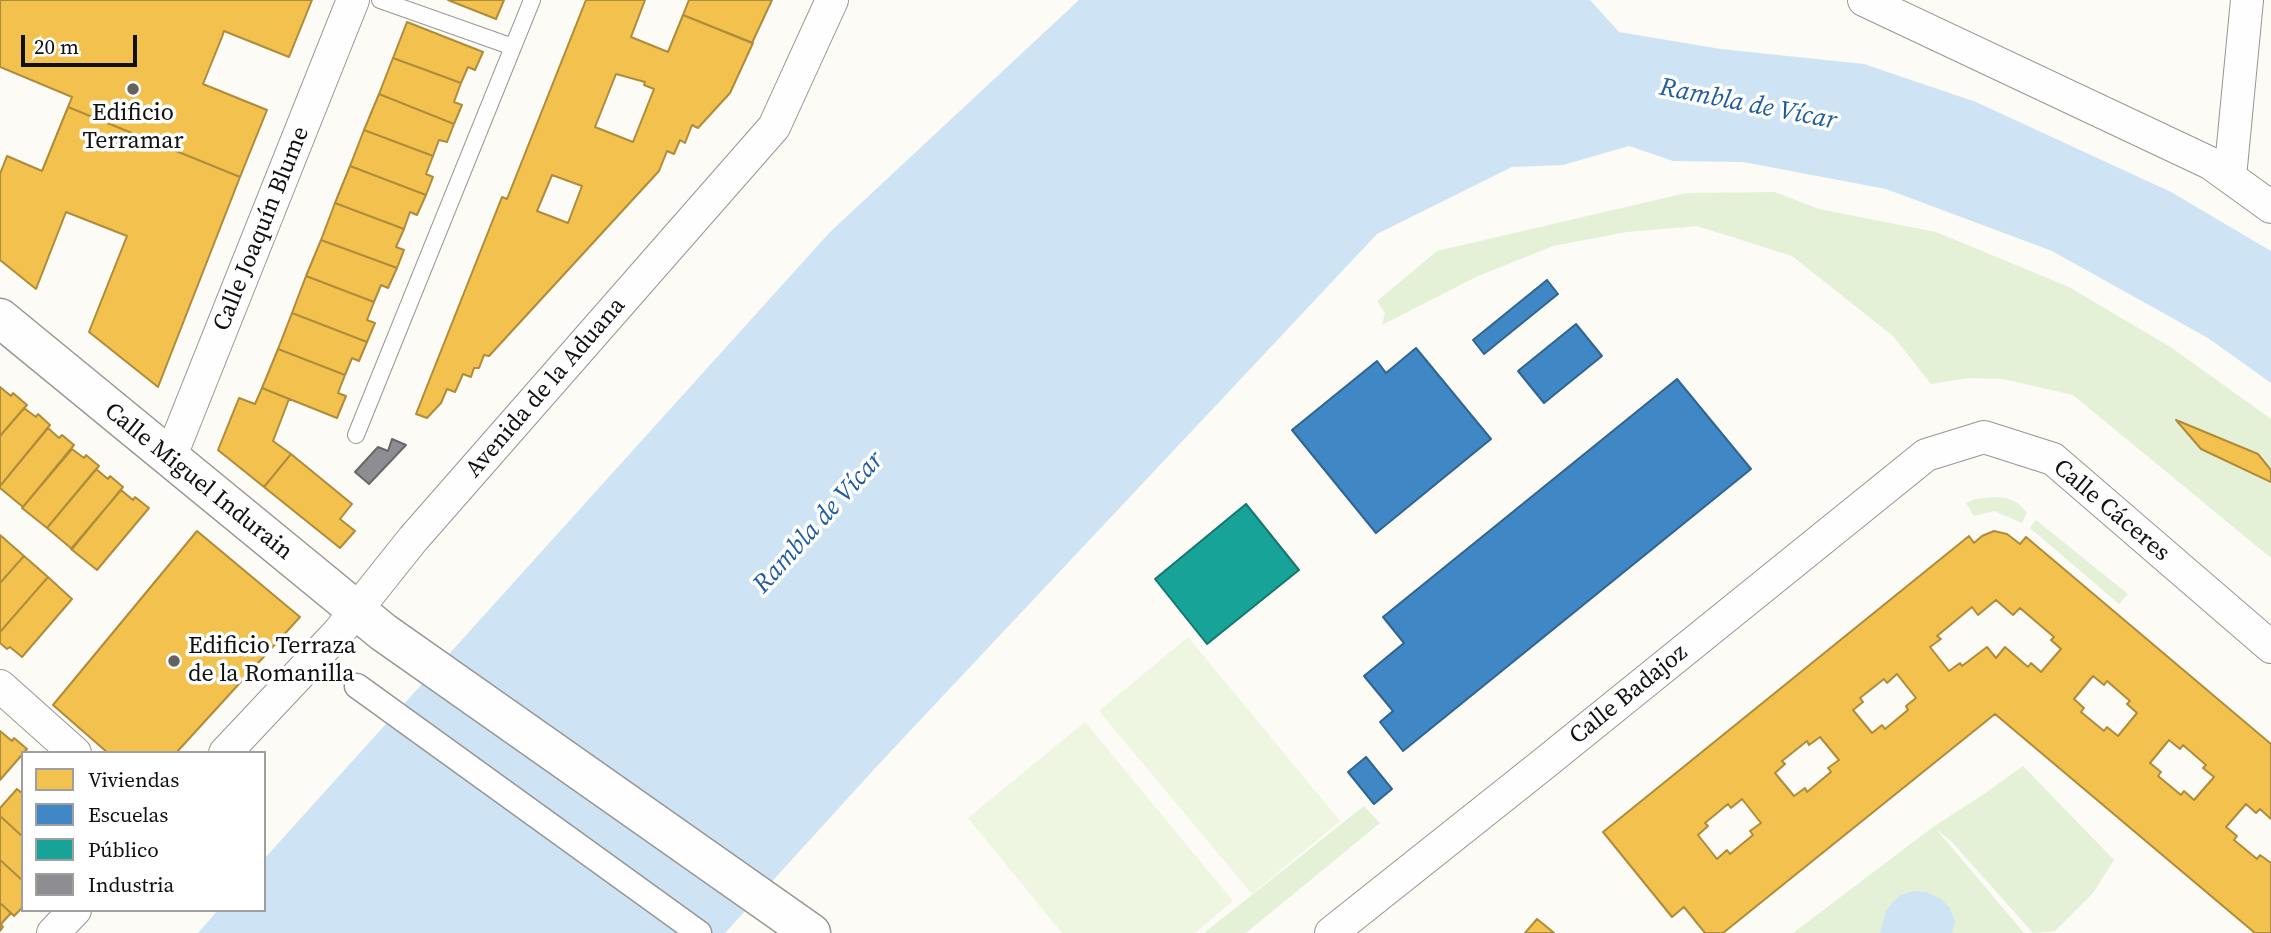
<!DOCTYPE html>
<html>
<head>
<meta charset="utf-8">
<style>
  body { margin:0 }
  #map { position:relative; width:2271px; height:933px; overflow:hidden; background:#fcfbf6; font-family:"Source Serif 4",serif }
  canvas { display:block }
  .legend { position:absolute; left:21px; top:751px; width:245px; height:161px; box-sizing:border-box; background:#fff; border:2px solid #9f9f9f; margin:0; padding:9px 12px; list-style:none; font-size:21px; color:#101010 }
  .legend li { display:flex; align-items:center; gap:14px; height:35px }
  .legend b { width:35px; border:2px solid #9f9f9f }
  .scale { position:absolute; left:21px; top:35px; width:116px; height:32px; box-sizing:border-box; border:4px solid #101010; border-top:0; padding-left:9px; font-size:21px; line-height:24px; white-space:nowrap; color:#101010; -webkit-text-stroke:5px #fff; paint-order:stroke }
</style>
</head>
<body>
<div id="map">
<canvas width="2271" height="933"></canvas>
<ul class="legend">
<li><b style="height:19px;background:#f2c14e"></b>Viviendas</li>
<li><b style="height:19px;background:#3f88c5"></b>Escuelas</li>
<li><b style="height:19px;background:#17a398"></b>Público</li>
<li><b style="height:19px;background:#8d8d92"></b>Industria</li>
</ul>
<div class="scale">20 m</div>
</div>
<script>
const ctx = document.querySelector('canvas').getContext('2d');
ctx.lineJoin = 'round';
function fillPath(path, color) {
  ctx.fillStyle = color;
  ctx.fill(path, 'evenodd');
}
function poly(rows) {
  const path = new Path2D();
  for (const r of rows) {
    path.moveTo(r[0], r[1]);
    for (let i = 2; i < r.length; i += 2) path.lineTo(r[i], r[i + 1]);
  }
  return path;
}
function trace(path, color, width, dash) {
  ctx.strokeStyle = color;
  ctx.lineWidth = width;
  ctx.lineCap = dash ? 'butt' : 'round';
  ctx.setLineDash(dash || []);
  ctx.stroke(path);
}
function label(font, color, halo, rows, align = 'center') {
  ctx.font = font + ' "Source Serif 4",serif';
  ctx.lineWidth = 7;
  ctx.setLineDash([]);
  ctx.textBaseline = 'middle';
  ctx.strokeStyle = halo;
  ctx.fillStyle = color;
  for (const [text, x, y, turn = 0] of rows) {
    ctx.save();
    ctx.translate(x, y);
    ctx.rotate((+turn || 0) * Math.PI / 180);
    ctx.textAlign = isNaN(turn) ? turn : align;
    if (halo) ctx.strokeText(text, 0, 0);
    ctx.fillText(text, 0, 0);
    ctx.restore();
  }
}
const green = poly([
  [1775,192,1819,209,1936,232,2069,287,2172,348,2271,419,2271,558,2073,395,2003,379,1968,378,1931,384,1893,336,1792,256,1697,226,1627,232,1553,246,1478,276,1382,325,1385,313,1377,301,1437,251,1686,193],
  [1995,497,2007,498,2019,504,2027,513,2022,523,1994,511,1974,516,1966,503,1975,499],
  [2036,520,2128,594,2119,604,2030,528],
  [2023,766,2114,860,2093,893,2055,931,2033,933,1952,842,1937,830,2024,933,1793,933,1933,827,1984,794],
  [1364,806,1380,823,1246,933,1204,933]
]);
const pitch = poly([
  [1188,637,1340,821,1252,894,1099,711],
  [1085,722,1233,901,1195,933,1062,933,968,818]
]);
const water = poly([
  [1079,0,1590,0,1619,32,1721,49,1864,64,1976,102,2171,192,2271,251,2271,383,2208,338,2052,251,1886,189,1743,162,1673,161,1629,146,1563,165,1512,167,1377,234,878,765,725,933,198,933,218,910,264,910,264,859,830,232],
  [1912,891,1927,892,1941,899,1950,908,1955,922,1952,933,1880,933,1886,911,1894,901,1901,895]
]);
const homes = poly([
  [0,0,312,0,289,57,224,31,222,37,203,84,267,110,240,177,68,107,72,97,0,67,0,0],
  [448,0,504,0,496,19,448,0],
  [586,0,645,0,631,37,668,52,683,15,753,43,730,93,698,128,692,125,685,143,680,140,674,154,667,151,659,171,489,356,484,355,479,368,474,368,471,377,463,374,455,392,447,389,441,403,427,418,416,414,502,197,507,199,586,0],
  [616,74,645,82,644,85,654,89,633,142,595,127,616,74],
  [552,175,582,186,568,223,537,211,552,175],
  [689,0,772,0,752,43,683,15,689,0],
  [407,22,483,52,475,70,468,67,461,83,393,58,407,22],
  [393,58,461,83,454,102,462,105,454,124,379,94,393,58],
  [379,94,454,124,447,142,439,140,433,156,364,130,379,94],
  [68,107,240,177,158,387,89,332,127,236,66,212,36,289,0,260,0,174,7,156,42,171,68,107],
  [364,130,433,156,426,174,433,177,426,195,350,166,364,130],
  [350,166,426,195,417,215,410,212,404,229,335,203,350,166],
  [335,203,404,229,396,247,404,250,397,268,321,240,335,203],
  [321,240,397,268,388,288,381,285,374,302,306,276,321,240],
  [306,276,374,302,367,320,375,323,367,342,292,313,306,276],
  [292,313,367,342,359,361,352,358,345,375,278,349,292,313],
  [278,349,345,375,338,393,346,396,337,418,262,388,278,349],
  [0,387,11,396,13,393,27,405,0,436,0,387],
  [262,388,289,399,273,441,291,454,264,487,218,450,239,398,255,404,262,388],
  [24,408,36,417,38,414,50,425,0,486,0,436,24,408],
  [2176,420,2258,454,2271,470,2271,482,2201,449,2176,420],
  [48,428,59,438,62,435,74,445,23,507,0,488,0,486,48,428],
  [72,449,84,458,86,455,99,466,47,528,22,508,72,449],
  [291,454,352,504,340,519,355,531,340,548,264,487,291,454],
  [96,469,108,479,110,476,123,487,72,549,47,528,96,469],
  [121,490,133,500,135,497,149,508,97,570,71,549,121,490],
  [197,531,300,617,176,753,108,753,53,705,197,531],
  [1994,531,2007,534,2020,544,2026,537,2271,744,2271,819,2260,809,2256,813,2246,804,2226,827,2237,836,2234,840,2257,859,2260,855,2271,863,2271,933,2255,933,1995,714,1723,933,1705,933,1684,907,1672,917,1603,832,1969,536,1974,543,1982,536,1994,531],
  [1996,600,2013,615,2020,608,2054,637,2051,640,2061,649,2041,672,2031,663,2028,667,2005,647,1996,658,1987,647,1962,666,1960,663,1949,671,1930,647,1941,639,1937,636,1972,607,1978,615,1996,600],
  [1897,674,1916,698,1906,706,1908,710,1885,729,1882,725,1872,733,1853,710,1863,702,1860,698,1884,679,1887,683,1897,674],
  [2093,676,2104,685,2107,681,2130,701,2127,704,2137,713,2118,736,2107,727,2104,731,2081,712,2084,708,2074,699,2093,676],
  [1820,737,1839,760,1828,768,1831,772,1807,792,1805,788,1794,796,1775,773,1785,764,1782,761,1807,741,1809,745,1820,737],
  [2169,740,2180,749,2183,745,2206,765,2203,768,2214,777,2194,800,2184,791,2181,795,2158,776,2161,772,2150,763,2169,740],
  [1742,799,1761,823,1750,831,1753,835,1730,854,1727,850,1717,859,1698,835,1708,826,1705,823,1728,804,1731,808,1742,799],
  [0,535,24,556,0,583,0,535],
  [24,556,48,577,0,632,0,583,24,556],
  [48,577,72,599,22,657,10,647,7,649,0,643,0,632,48,577],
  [0,731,12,741,14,738,27,749,0,780,0,731],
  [17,789,23,794,23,837,0,816,0,808,17,789],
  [0,816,23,837,23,881,0,860,0,816],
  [0,860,23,881,23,907,14,916,0,903,0,860],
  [0,903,11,913,1,924,3,927,0,931,0,903],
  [1537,919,1553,932,1554,933,1525,933,1537,919]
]);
const schools = poly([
  [1547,280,1558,294,1484,354,1473,340,1547,280],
  [1576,324,1602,356,1544,403,1518,371,1576,324],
  [1416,348,1491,439,1376,533,1292,430,1377,361,1386,373,1416,348],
  [1677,379,1751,469,1403,751,1380,722,1393,711,1364,676,1404,643,1383,617,1677,379],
  [1366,757,1392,789,1374,804,1348,772,1366,757]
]);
const public = poly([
  [1246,504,1299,570,1207,644,1155,579,1246,504]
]);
const industry = poly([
  [392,439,406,445,369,484,355,472,378,447,388,451,392,439]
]);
const service = poly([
  [380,0,513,47],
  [356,435,532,0]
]);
const pedestrian = poly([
  [357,686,699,933]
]);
const minor = poly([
  [1864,0,2210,163,2271,207],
  [2230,177,2247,0],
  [170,458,353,0],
  [0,686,75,753],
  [225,753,338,633,413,539,774,127,832,0],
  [53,933,75,910],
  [1331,933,1541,766,1926,455,1984,437,2053,459,2271,647]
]);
const tertiary = poly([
  [0,318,383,632,811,933]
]);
const markers = [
  [133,89,7,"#636260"],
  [174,661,7,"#636260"]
];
const poiNames = [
  ["Edificio",133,114],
  ["Terramar",133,142],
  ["Edificio Terraza",188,647,"left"],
  ["de la Romanilla",188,675,"left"]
];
const streetNames = [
  ["Calle Joaquín Blume",262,229,-68],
  ["Avenida de la Aduana",546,388,-49],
  ["Calle Miguel Indurain",198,482,39],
  ["Calle Cáceres",2111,511,40],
  ["Calle Badajoz",1629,695,-39]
];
const waterNames = [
  ["Rambla de Vícar",1748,105,11],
  ["Rambla de Vícar",819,523,-48]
];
fillPath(green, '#e4f1d7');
fillPath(pitch, '#eef5e1');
fillPath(water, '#cee4f5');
fillPath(homes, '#f2c14e');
trace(homes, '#ae8c3b', 2);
fillPath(schools, '#3f88c5');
trace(schools, '#31648f', 2);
fillPath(public, '#17a398');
trace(public, '#15776f', 2);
fillPath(industry, '#8d8d92');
trace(industry, '#68686b', 2);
trace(service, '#969694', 18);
trace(pedestrian, '#969694', 27);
trace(minor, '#969694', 34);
trace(tertiary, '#969694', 41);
trace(service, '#fffefe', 16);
trace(pedestrian, '#fffefe', 24);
trace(minor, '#fffefe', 32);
trace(tertiary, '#fffefe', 38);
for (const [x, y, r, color] of markers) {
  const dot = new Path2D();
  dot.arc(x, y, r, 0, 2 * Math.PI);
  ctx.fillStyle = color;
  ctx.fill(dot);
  trace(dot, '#fff', 2.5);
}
label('24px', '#101010', '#fff', poiNames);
label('24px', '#101010', '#fff', streetNames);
label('italic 26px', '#1e5c9e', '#fff', waterNames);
</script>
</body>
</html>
